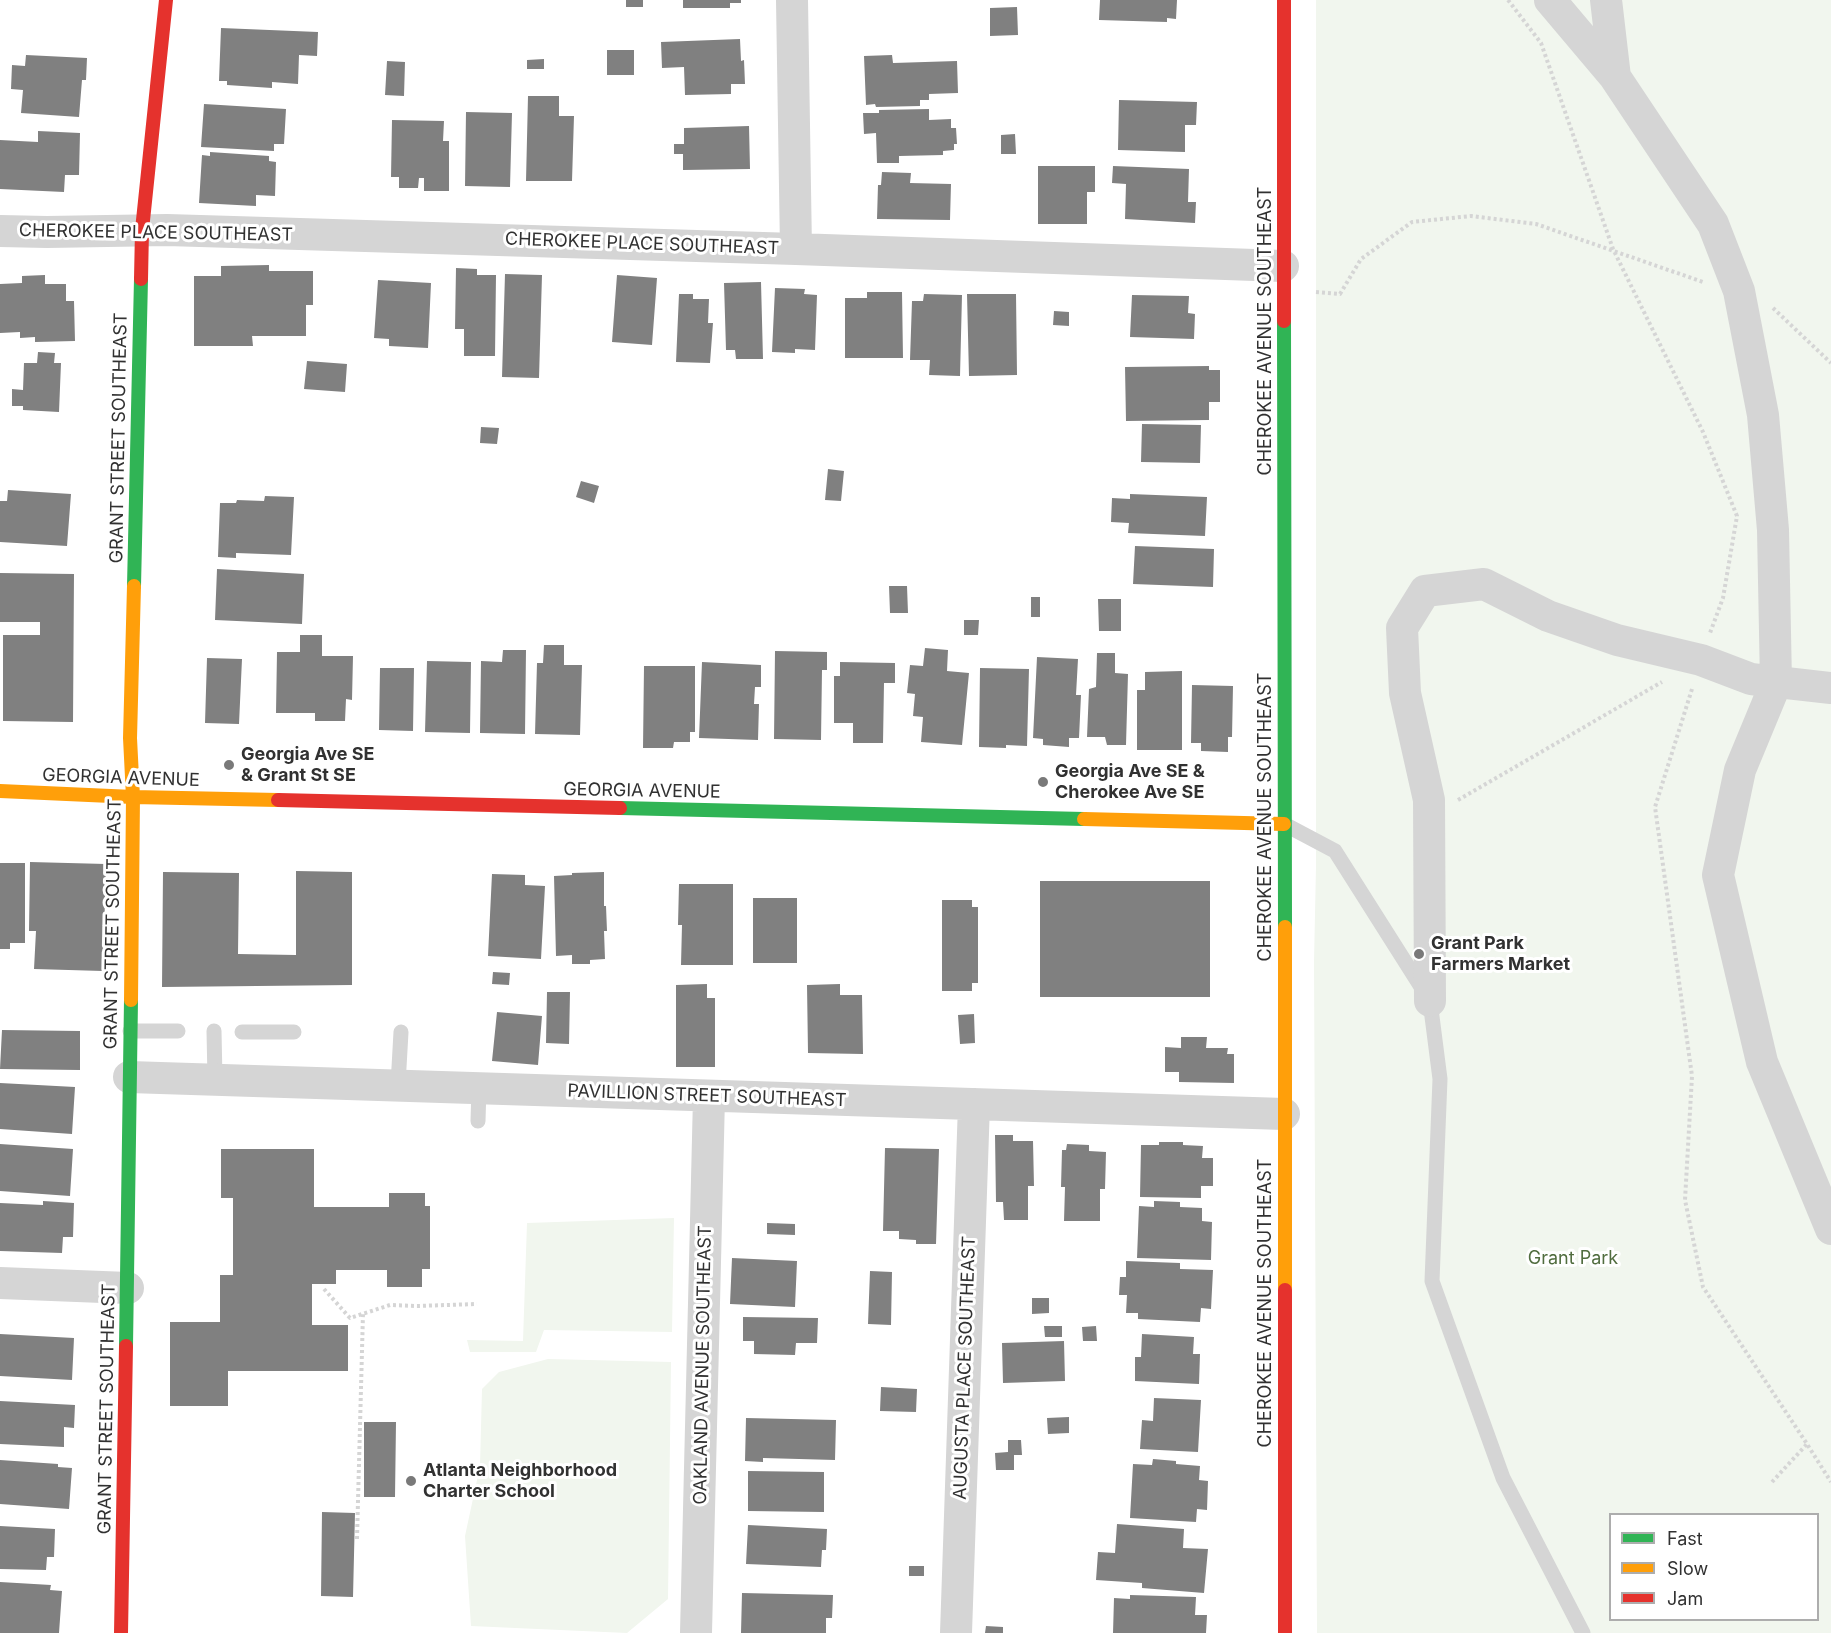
<!DOCTYPE html>
<html>
<head>
<meta charset="utf-8">
<style>
  body { margin:0 }
  #map { position:relative; width:1831px; height:1633px; overflow:hidden; background:#fff; font-family:Inter,sans-serif }
  canvas { display:block }
  .legend { position:absolute; left:1609px; top:1513px; width:210px; height:108px; box-sizing:border-box; background:#fff; border:2px solid #adadad; margin:0; padding:8px 10px; list-style:none; font-size:18px; color:#313131 }
  .legend li { display:flex; align-items:center; gap:12px; height:30px }
  .legend b { width:30px; border:2px solid #adadad }
</style>
</head>
<body>
<div id="map">
<canvas width="1831" height="1633"></canvas>
<ul class="legend">
<li><b style="height:8px;background:#30b455"></b>Fast</li>
<li><b style="height:8px;background:#ff9f0a"></b>Slow</li>
<li><b style="height:8px;background:#e5322d"></b>Jam</li>
</ul>
</div>
<script>
const ctx = document.querySelector('canvas').getContext('2d');
ctx.lineJoin = 'round';
function fillPath(path, color) {
  ctx.fillStyle = color;
  ctx.fill(path, 'evenodd');
}
function poly(rows) {
  const path = new Path2D();
  for (const r of rows) {
    path.moveTo(r[0], r[1]);
    for (let i = 2; i < r.length; i += 2) path.lineTo(r[i], r[i + 1]);
  }
  return path;
}
function trace(path, color, width, dash) {
  ctx.strokeStyle = color;
  ctx.lineWidth = width;
  ctx.lineCap = dash ? 'butt' : 'round';
  ctx.setLineDash(dash || []);
  ctx.stroke(path);
}
function label(font, color, halo, rows, align = 'center') {
  ctx.font = font + ' Inter,sans-serif';
  ctx.lineWidth = 6;
  ctx.setLineDash([]);
  ctx.textBaseline = 'middle';
  ctx.strokeStyle = halo;
  ctx.fillStyle = color;
  for (const [text, x, y, turn = 0] of rows) {
    ctx.save();
    ctx.translate(x, y);
    ctx.rotate((+turn || 0) * Math.PI / 180);
    ctx.textAlign = isNaN(turn) ? turn : align;
    if (halo) ctx.strokeText(text, 0, 0);
    ctx.fillText(text, 0, 0);
    ctx.restore();
  }
}
const green = poly([
  [1316,0,1831,0,1831,1633,1317,1633,1314,962,1316,866],
  [1610,1514,1818,1514,1818,1620,1610,1620],
  [674,1218,672,1332,544,1330,536,1352,470,1352,467,1340,523,1341,527,1223],
  [548,1359,671,1362,668,1599,627,1633,471,1626,465,1536,480,1466,482,1389,499,1372]
]);
const building = poly([
  [626,0,643,0,643,7,626,7],
  [683,0,741,0,741,3,730,3,730,8,683,8],
  [1100,0,1177,0,1176,19,1167,18,1167,22,1099,20],
  [1017,7,1018,35,990,36,990,8],
  [221,28,318,32,317,56,299,55,298,84,272,82,272,88,227,85,227,81,219,81],
  [740,39,741,61,744,60,745,84,731,84,731,94,685,95,684,67,662,68,661,42],
  [607,50,634,50,634,75,607,75],
  [26,55,87,58,86,80,82,80,79,117,21,113,23,90,11,89,12,65,25,66],
  [892,55,893,63,957,61,958,93,929,94,929,100,920,100,920,106,876,107,875,104,866,105,864,56],
  [544,59,544,69,527,69,527,60],
  [387,61,405,62,404,96,385,95],
  [528,96,559,96,559,116,574,116,572,181,526,181],
  [1119,100,1197,102,1196,125,1185,125,1185,152,1118,150],
  [204,104,286,109,284,144,274,144,274,151,201,147],
  [929,109,929,120,951,119,951,128,956,128,957,144,954,144,954,150,943,151,943,155,899,156,899,163,877,163,876,133,864,134,863,113,879,113,879,110],
  [466,112,512,113,510,187,465,186],
  [392,120,444,121,443,141,449,141,449,191,424,191,424,178,419,178,418,188,399,188,399,177,391,177],
  [749,126,750,169,683,170,683,154,674,154,674,144,684,144,684,128],
  [38,131,80,133,79,175,65,175,64,192,0,189,0,140,38,142],
  [1015,134,1016,154,1001,154,1001,135],
  [210,152,269,156,269,161,276,162,275,196,256,195,256,206,199,203,202,155,210,156],
  [1038,166,1095,166,1095,192,1087,192,1087,224,1038,224],
  [1113,166,1189,169,1188,202,1196,202,1195,223,1125,219,1126,184,1112,183],
  [882,172,911,173,910,183,951,184,950,220,877,219,878,185,881,185],
  [269,265,269,271,313,271,313,305,306,305,306,336,252,336,253,346,194,346,194,276,221,276,221,266],
  [456,268,477,269,477,275,496,275,495,356,464,356,464,329,455,329],
  [505,274,542,275,539,378,502,377],
  [45,275,45,284,66,284,66,301,74,301,75,341,35,342,35,337,20,338,20,332,0,333,0,284,22,283,22,276],
  [617,275,657,278,652,345,612,342],
  [378,280,431,283,428,348,389,346,389,339,374,338],
  [761,282,763,359,736,359,735,350,726,350,724,283],
  [775,288,805,289,804,294,817,295,815,350,795,349,795,353,772,352],
  [867,292,902,292,903,358,845,358,845,298,867,298],
  [679,294,693,294,693,299,709,299,708,323,713,323,710,363,676,362],
  [924,294,962,295,960,376,929,375,930,360,910,360,912,301,923,301],
  [967,294,1016,294,1017,375,969,376],
  [1132,295,1189,296,1188,313,1195,314,1194,339,1130,337],
  [1054,311,1069,312,1069,326,1053,325],
  [38,352,55,353,54,363,61,363,59,412,23,410,23,406,12,406,12,389,23,390,24,363,37,363],
  [307,361,347,364,345,392,304,389],
  [1209,366,1209,370,1220,370,1220,402,1209,402,1209,420,1126,421,1125,367],
  [1142,424,1201,425,1200,463,1141,462],
  [481,427,499,428,497,444,480,443],
  [828,469,844,471,841,501,825,500],
  [581,481,599,486,594,503,576,497],
  [8,490,71,494,67,546,0,542,0,501,7,501],
  [1130,494,1207,497,1205,536,1128,533,1129,523,1111,522,1112,498,1130,499],
  [265,496,294,497,291,555,236,553,236,558,218,557,220,503,236,503,237,500,264,501],
  [1135,546,1214,549,1213,587,1133,584],
  [217,569,304,574,302,624,215,620],
  [0,573,74,574,73,722,3,721,3,635,40,635,40,622,0,622],
  [889,586,907,586,908,613,890,613],
  [1031,597,1040,597,1040,617,1031,617],
  [1098,599,1121,599,1121,631,1099,631],
  [964,620,979,620,978,635,964,635],
  [300,635,322,635,322,656,353,656,352,700,346,699,345,721,315,721,315,713,276,713,277,652,300,652],
  [544,645,564,645,564,665,582,665,580,735,535,734,537,663,543,663],
  [925,648,948,650,947,671,969,673,962,745,921,742,923,717,913,716,915,694,907,693,910,665,923,666],
  [503,650,526,650,525,734,480,733,481,661,502,662],
  [775,651,827,652,827,670,822,670,821,740,774,739],
  [1097,653,1115,653,1115,673,1128,674,1126,745,1107,745,1105,737,1087,737,1089,689,1096,687],
  [1037,657,1078,659,1076,695,1081,695,1079,738,1069,738,1069,747,1043,745,1043,739,1033,738],
  [207,658,242,659,239,724,205,723],
  [427,661,471,662,470,733,425,732],
  [702,662,761,665,761,687,755,687,754,704,759,704,758,740,699,738],
  [840,662,895,663,895,683,884,683,883,743,853,743,853,723,834,723,834,676,840,676],
  [644,666,695,666,695,732,690,732,690,742,674,742,673,748,643,748],
  [380,668,414,668,413,731,379,730],
  [980,668,1029,669,1027,746,1006,745,1006,748,979,747],
  [1182,671,1182,750,1137,750,1137,690,1145,690,1145,672],
  [1192,685,1233,686,1232,737,1228,737,1228,752,1201,751,1201,743,1191,743],
  [30,862,106,864,103,971,34,969,36,931,29,931],
  [0,863,25,863,25,943,10,943,10,949,0,949],
  [296,871,352,872,352,985,162,987,163,872,239,873,238,954,296,955],
  [604,872,604,906,606,906,607,931,604,931,605,959,590,960,590,964,572,964,572,955,556,956,554,876,572,875,572,873],
  [492,874,525,875,525,885,545,886,541,959,488,956],
  [1040,881,1210,881,1210,997,1040,997],
  [679,884,733,884,733,965,681,965,682,925,678,925],
  [753,898,797,898,797,963,753,963],
  [942,900,972,900,972,907,978,907,978,983,972,983,972,991,942,991],
  [493,972,510,973,509,985,492,984],
  [707,984,707,998,715,998,715,1067,676,1067,676,985],
  [840,984,840,995,862,995,863,1054,808,1053,807,985],
  [547,992,570,992,569,1044,546,1043],
  [497,1012,542,1016,538,1065,492,1061],
  [974,1014,975,1043,960,1044,958,1015],
  [2,1030,80,1031,80,1070,0,1069],
  [1181,1037,1207,1037,1206,1048,1228,1048,1227,1054,1234,1054,1234,1083,1179,1082,1179,1072,1165,1072,1165,1047,1181,1048],
  [0,1083,75,1087,72,1134,0,1129],
  [995,1135,1013,1135,1013,1141,1033,1141,1034,1186,1028,1186,1028,1220,1004,1220,1003,1202,996,1202],
  [1159,1142,1183,1142,1183,1145,1203,1146,1202,1158,1213,1158,1213,1186,1201,1186,1201,1198,1140,1197,1141,1145,1159,1145],
  [0,1144,73,1149,70,1196,0,1191],
  [1067,1144,1089,1145,1089,1151,1106,1152,1105,1189,1100,1189,1100,1221,1064,1221,1065,1187,1061,1187,1062,1150,1066,1150],
  [885,1148,939,1149,936,1244,916,1244,916,1240,899,1239,899,1231,883,1231],
  [221,1149,314,1149,314,1207,389,1207,389,1193,425,1193,425,1206,430,1206,430,1269,422,1269,422,1287,387,1287,387,1270,336,1270,336,1284,312,1284,312,1325,348,1325,348,1371,228,1371,228,1406,170,1406,170,1322,220,1322,220,1275,233,1275,233,1198,221,1198],
  [43,1201,74,1203,73,1237,63,1237,62,1253,0,1251,0,1203,43,1205],
  [1154,1201,1180,1202,1180,1207,1202,1208,1202,1221,1212,1222,1211,1260,1137,1258,1139,1206,1154,1207],
  [767,1223,795,1224,795,1235,767,1234],
  [732,1258,797,1261,795,1307,730,1304],
  [1126,1261,1180,1263,1180,1269,1213,1270,1211,1309,1201,1308,1200,1322,1138,1319,1138,1313,1126,1313,1127,1295,1119,1295,1120,1277,1126,1277],
  [870,1271,892,1272,891,1325,868,1324],
  [1032,1298,1049,1298,1049,1313,1032,1314],
  [743,1317,818,1318,817,1343,796,1343,795,1355,754,1354,754,1341,743,1341],
  [1044,1326,1062,1326,1062,1337,1045,1337],
  [1096,1326,1097,1341,1083,1341,1082,1327],
  [0,1334,74,1338,72,1380,0,1376],
  [1142,1334,1194,1337,1193,1354,1200,1354,1199,1384,1135,1381,1135,1357,1141,1357],
  [1064,1341,1065,1381,1003,1383,1002,1343],
  [881,1387,917,1389,916,1412,880,1411],
  [1154,1398,1201,1400,1198,1452,1140,1449,1142,1420,1153,1421],
  [0,1401,75,1405,74,1428,64,1427,64,1447,0,1444],
  [1069,1417,1069,1433,1048,1434,1047,1418],
  [746,1418,836,1420,835,1460,763,1458,763,1462,745,1461],
  [364,1422,396,1422,395,1497,364,1497],
  [1008,1440,1021,1440,1022,1455,1014,1455,1014,1470,996,1470,995,1453,1008,1452],
  [1153,1459,1176,1461,1176,1464,1200,1466,1199,1480,1208,1481,1207,1510,1197,1509,1196,1522,1130,1518,1133,1464,1152,1465],
  [0,1460,58,1464,58,1467,72,1468,69,1509,0,1504],
  [748,1471,824,1472,824,1512,748,1511],
  [322,1512,355,1513,353,1597,321,1596],
  [1117,1524,1184,1529,1183,1548,1208,1549,1204,1593,1142,1588,1142,1583,1096,1580,1098,1552,1115,1553],
  [748,1525,827,1529,826,1550,822,1550,821,1567,746,1564],
  [0,1526,55,1529,54,1557,47,1557,46,1570,0,1569],
  [909,1566,924,1566,924,1576,909,1576],
  [0,1582,51,1585,50,1590,62,1591,59,1633,0,1633],
  [742,1593,833,1595,832,1618,826,1618,826,1633,741,1633],
  [1130,1595,1196,1597,1195,1615,1207,1615,1206,1633,1113,1633,1114,1598,1130,1599],
  [986,1626,1003,1627,1003,1633,985,1633]
]);
const path = poly([
  [1508,0,1541,43,1613,249,1703,432,1737,516,1723,598,1710,633],
  [1316,292,1340,294,1361,259,1412,222,1471,216,1536,224,1703,282],
  [1773,308,1831,363],
  [1692,689,1655,807,1692,1076,1685,1200,1703,1287,1807,1444,1831,1482],
  [1458,800,1662,682],
  [324,1289,350,1318,390,1305,417,1306,477,1304],
  [1772,1482,1807,1444],
  [357,1539,363,1313]
]);
const lane = poly([
  [1284,824,1335,851,1430,1001,1440,1079,1432,1281,1503,1478,1583,1633],
  [130,1031,178,1031],
  [214,1031,215,1079],
  [242,1032,294,1032],
  [398,1085,401,1032],
  [478,1121,479,1087]
]);
const street = poly([
  [792,0,796,249],
  [1550,0,1615,77,1713,224,1739,291,1763,415,1773,530,1776,683,1740,770,1718,875,1762,1062,1831,1229],
  [1606,0,1615,77],
  [0,231,47,232,167,230,796,249,1283,266],
  [1430,1001,1429,800,1405,693,1402,628,1425,591,1484,584,1548,616,1617,640,1701,660,1751,679,1831,688],
  [129,1077,1284,1114],
  [0,1283,128,1288],
  [696,1633,709,1097],
  [956,1633,974,1104]
]);
const fast = poly([
  [1284,321,1285,927],
  [134,586,141,279],
  [620,808,1084,819],
  [126,1346,131,1000]
]);
const slow = poly([
  [0,791,133,797,278,800],
  [1084,819,1284,824],
  [1285,927,1285,1290],
  [131,1000,133,797,130,738,134,586]
]);
const jam = poly([
  [1284,0,1284,321],
  [141,279,142,230,166,0],
  [278,800,620,808],
  [1285,1290,1285,1633],
  [121,1633,126,1346]
]);
const markers = [
  [229,765,6,"#797979"],
  [1043,782,6,"#797979"],
  [1419,954,6,"#797979"],
  [411,1481,6,"#797979"]
];
const streetNames = [
  ["CHEROKEE PLACE SOUTHEAST",156,233,1],
  ["CHEROKEE PLACE SOUTHEAST",642,244,2],
  ["CHEROKEE AVENUE SOUTHEAST",1266,331,-90],
  ["GRANT STREET SOUTHEAST",119,438,-89],
  ["GEORGIA AVENUE",121,778,2],
  ["GEORGIA AVENUE",642,791,1],
  ["CHEROKEE AVENUE SOUTHEAST",1266,817,-90],
  ["GRANT STREET SOUTHEAST",113,924,-89],
  ["PAVILLION STREET SOUTHEAST",707,1096,2],
  ["CHEROKEE AVENUE SOUTHEAST",1266,1303,-90],
  ["OAKLAND AVENUE SOUTHEAST",703,1365,-89],
  ["AUGUSTA PLACE SOUTHEAST",965,1368,-88],
  ["GRANT STREET SOUTHEAST",107,1409,-89]
];
const poiNames = [
  ["Georgia Ave SE",241,755],
  ["& Grant St SE",241,776],
  ["Georgia Ave SE &",1055,772],
  ["Cherokee Ave SE",1055,793],
  ["Grant Park",1431,944],
  ["Farmers Market",1431,965],
  ["Atlanta Neighborhood",423,1471],
  ["Charter School",423,1492]
];
const parkNames = [
  ["Grant Park",1573,1259]
];
fillPath(green, '#f1f6ee');
fillPath(building, '#808080');
trace(path, '#d5d5d5', 4, [3, 3]);
trace(lane, '#d5d5d5', 15);
trace(street, '#d5d5d5', 32);
trace(fast, '#30b455', 14);
trace(slow, '#ff9f0a', 14);
trace(jam, '#e5322d', 14);
for (const [x, y, r, color] of markers) {
  const dot = new Path2D();
  dot.arc(x, y, r, 0, 2 * Math.PI);
  ctx.fillStyle = color;
  ctx.fill(dot);
  trace(dot, '#fff', 2);
}
label('18px', '#313131', '#fff', streetNames);
label('bold 18px', '#313131', '#fff', poiNames, 'left');
label('18px', '#516d3f', '#fff', parkNames);
</script>
</body>
</html>
